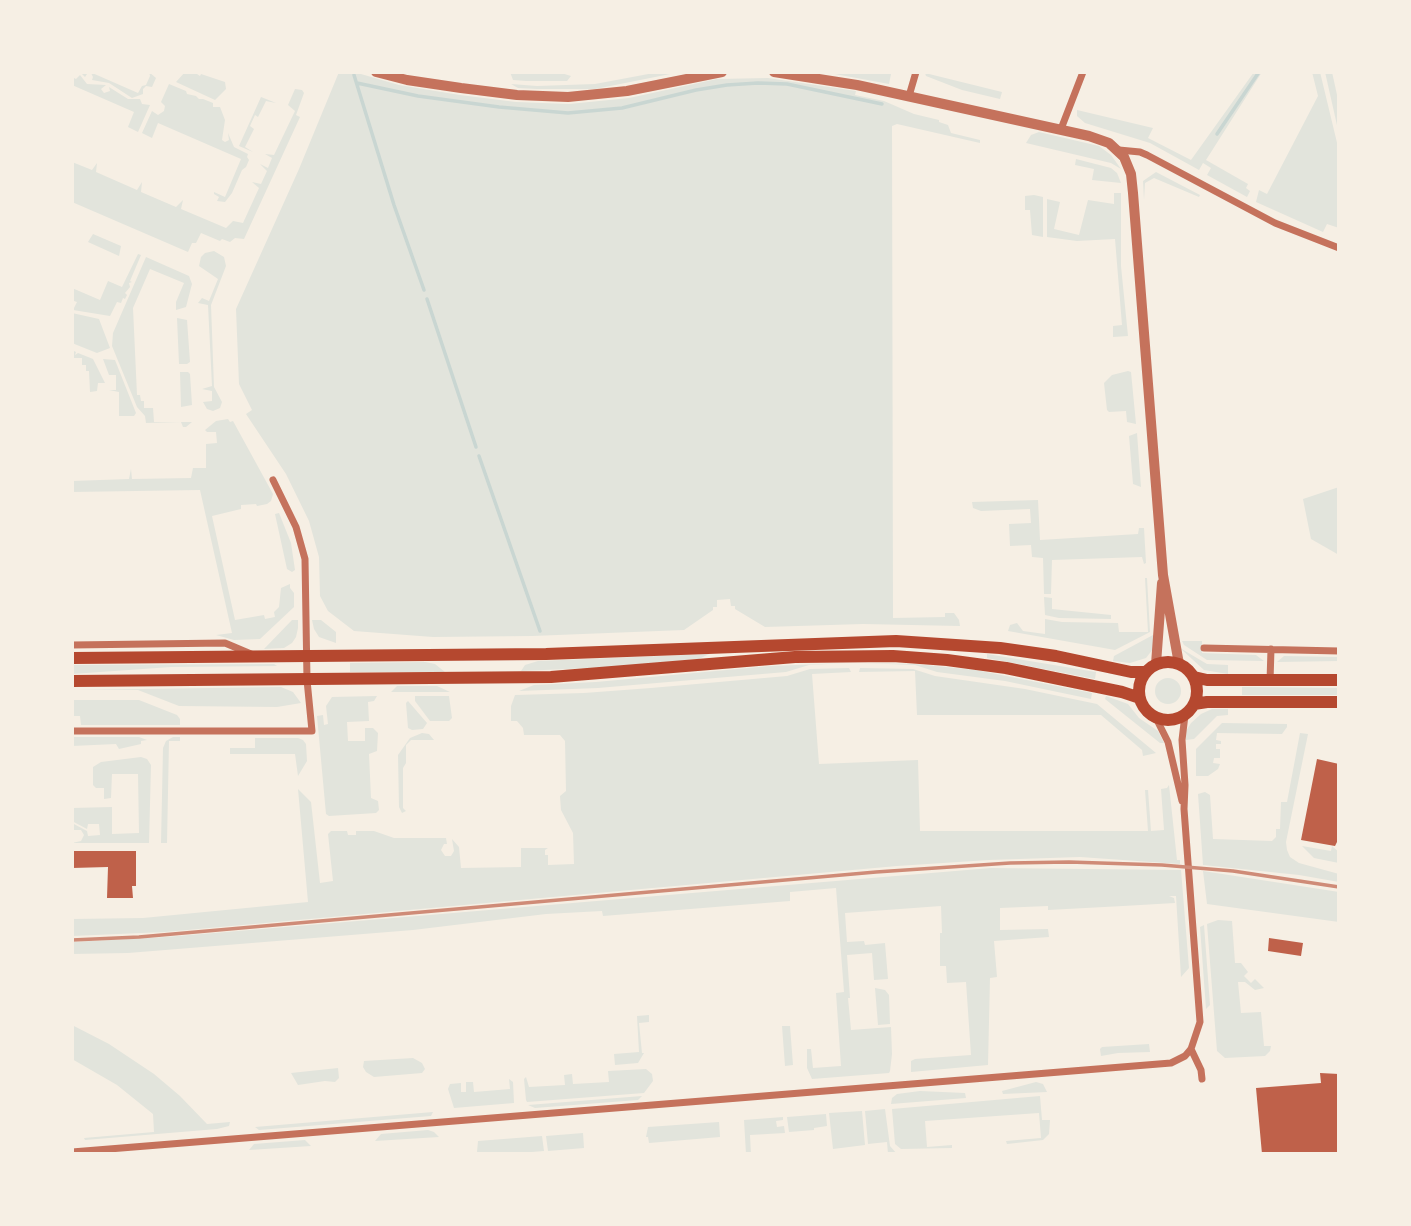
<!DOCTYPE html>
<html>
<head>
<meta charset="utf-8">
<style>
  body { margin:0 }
  #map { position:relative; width:1411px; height:1226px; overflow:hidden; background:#f6efe4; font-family:Overpass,sans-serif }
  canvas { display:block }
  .frame { position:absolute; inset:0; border:74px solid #f6efe4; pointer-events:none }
</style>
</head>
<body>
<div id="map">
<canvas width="1411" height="1226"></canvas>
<div class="frame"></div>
</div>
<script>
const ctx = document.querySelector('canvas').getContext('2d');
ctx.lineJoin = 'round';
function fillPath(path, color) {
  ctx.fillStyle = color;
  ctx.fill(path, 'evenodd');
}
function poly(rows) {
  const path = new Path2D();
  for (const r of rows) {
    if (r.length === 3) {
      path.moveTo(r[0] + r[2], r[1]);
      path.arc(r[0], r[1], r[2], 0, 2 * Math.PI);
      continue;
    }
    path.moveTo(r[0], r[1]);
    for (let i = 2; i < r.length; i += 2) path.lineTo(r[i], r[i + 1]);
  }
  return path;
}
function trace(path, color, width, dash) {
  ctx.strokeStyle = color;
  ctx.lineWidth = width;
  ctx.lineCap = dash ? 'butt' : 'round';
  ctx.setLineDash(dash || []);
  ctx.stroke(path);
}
const green = poly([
  [80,72,90,72,138,93,142,86,146,85,150,76,149,72,156,78,152,87,146,86,143,89,143,94,132,98,109,83,92,80,93,77,91,73,87,74,85,77],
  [185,72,194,72,200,76,201,74,225,82,226,89,215,100,176,82],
  [339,72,354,72,399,85,460,95,516,102,569,104,629,98,717,79,768,78,856,91,855,95,884,101,914,114,939,120,939,122,948,125,951,133,980,140,980,143,897,124,892,126,893,618,945,617,945,613,954,613,959,620,960,626,863,624,765,627,735,609,735,606,731,606,730,599,717,600,717,607,713,607,713,610,684,630,532,636,433,637,354,631,328,611,320,596,319,557,309,521,286,474,246,414,252,410,239,384,236,309,299,169],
  [510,72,558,72,571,76,567,81,526,81,513,80],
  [659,72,680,72,595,89,537,89,518,88,511,84,537,86,595,84],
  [824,72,877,72,891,74,889,84],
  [1254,72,1262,72,1206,160,1248,184,1246,188,1250,191,1247,197,1207,175,1211,168,1203,163,1199,170,1150,143,1085,123,1077,116,1077,110,1153,128,1148,138,1191,160],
  [1312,72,1320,72,1339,151,1339,228,1327,224,1323,232,1256,202,1259,190,1267,194,1318,96],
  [1325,72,1332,72,1339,104,1339,134],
  [925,73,1002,92,1000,99,962,90,926,76],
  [80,75,87,84,106,85,101,89,104,93,110,91,109,87,128,99,140,99,142,104,150,105,138,132,128,127,134,112,72,85,72,77,76,79],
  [169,84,186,91,187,94,196,96,199,99,203,99,213,103,213,107,220,107,225,120,222,140,225,142,229,140,228,133,234,147,248,154,247,157,249,160,246,167,242,170,232,193,225,202,217,201,219,197,214,194,214,192,225,197,241,159,158,123,152,138,142,133,152,111,158,115,164,111,165,106,161,102],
  [295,89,302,90,304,93,296,115,300,117,244,239,235,238,230,242,222,239,220,241,201,233,196,243,192,243,188,252,72,202,72,162,92,170,97,163,96,172,137,190,142,182,141,192,176,207,183,200,181,209,226,228,233,221,243,223,259,188,252,182,261,184,267,171,260,164,268,168,272,158,265,154,274,155,295,111,288,105],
  [261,97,276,103,266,101,258,117,255,115,250,126,254,129,245,147,253,152,239,146],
  [1039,132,1099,146,1111,155,1121,169,1111,163,1026,143,1031,135],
  [1076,159,1111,168,1117,173,1121,183,1092,180,1094,169,1075,165],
  [1156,172,1200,195,1199,197,1154,178,1145,183,1144,200,1143,181],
  [1114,193,1121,193,1121,266,1128,336,1113,337,1113,326,1122,325,1115,239,1077,241,1047,237,1047,199,1060,202,1054,229,1079,235,1088,200,1114,204],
  [1034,195,1043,197,1043,237,1032,235,1030,210,1025,210,1025,196],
  [93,234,121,246,119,256,88,242],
  [214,251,224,257,226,266,211,305,214,387,222,402,220,408,213,411,207,409,203,402,212,401,212,391,202,389,212,386,208,305,198,303,202,298,209,301,218,279,199,266,201,257,205,253],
  [138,254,141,255,130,281,132,282,129,283,130,287,125,293,127,295,125,299,123,298,121,303,117,302,110,316,73,310,77,302,74,301,72,304,72,288,100,300,108,281,122,287],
  [146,257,189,276,192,284,186,307,176,310,176,302,184,283,150,269,133,308,137,395,140,395,141,401,144,401,144,408,153,408,154,422,192,422,186,427,183,427,181,422,146,423,145,416,137,407,112,346,113,333],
  [72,313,99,319,110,348,97,353,72,343],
  [177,318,187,320,190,362,187,364,179,364],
  [74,351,76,352,75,355,78,353,93,359,105,383,98,383,97,391,90,392,89,371,86,371,86,365,82,365,82,358,72,358],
  [103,359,115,360,136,413,134,416,119,416,119,392,109,390,116,390,116,375,109,375],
  [1128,371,1131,372,1136,424,1127,422,1126,411,1109,412,1107,410,1104,383,1112,375],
  [188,372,190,374,192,405,181,407,180,372],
  [228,419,230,422,233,421,273,494,271,501,267,504,257,506,256,504,241,505,241,509,212,516,235,620,264,615,265,619,275,617,274,612,279,607,281,588,290,584,290,588,294,593,294,607,260,639,234,640,216,635,232,633,200,490,72,492,72,481,129,479,131,469,132,479,191,478,193,468,206,468,206,444,217,443,216,432,207,432,205,430,216,421],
  [1137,433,1141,487,1133,484,1129,436],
  [1339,487,1339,555,1311,539,1303,499],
  [1038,500,1040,540,1138,534,1139,528,1144,528,1146,563,1144,564,1142,557,1052,560,1051,594,1044,594,1043,558,1032,557,1031,545,1010,546,1009,524,1031,523,1030,509,981,511,973,508,972,502],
  [279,513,291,543,295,570,292,572,287,569,275,514],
  [1145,578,1147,578,1150,632,1115,650,1008,631,1010,625,1017,623,1023,631,1045,634,1045,619,1062,622,1118,623,1119,632,1148,632],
  [1044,597,1052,598,1052,609,1111,615,1111,619,1059,618,1045,615],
  [292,620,298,620,298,628,296,637,292,643,284,648,264,649],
  [312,620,321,620,336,632,336,643,319,637,314,629],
  [1153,635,1155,635,1153,649,1146,658,1130,663,1113,661,1114,656],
  [1182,641,1202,641,1202,653,1256,655,1264,661,1207,660,1184,645],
  [1180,648,1207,664,1228,665,1228,674,1204,670],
  [709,654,699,659,612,667,521,671,525,665,538,661],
  [987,654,1096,672,1095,679,987,658],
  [1284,656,1339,657,1339,661,1277,662],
  [425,662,435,664,445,672,350,672,350,663],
  [847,663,809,665,786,672,598,688,519,691,534,685,596,682,770,666],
  [861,663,915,664,976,670,1092,693,1091,699,1005,681,937,672,915,665],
  [274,664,277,666,171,667,72,674,72,665],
  [849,668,851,672,812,674,819,764,918,760,920,831,1148,831,1145,790,1148,790,1151,831,1164,830,1161,789,1167,788,1169,785,1177,860,1180,860,1180,864,1080,857,989,860,897,866,165,932,72,936,72,919,143,918,308,902,298,789,311,802,320,883,333,881,328,834,331,831,347,831,348,835,356,835,356,831,374,831,394,838,446,838,447,844,444,844,441,850,445,856,451,856,454,851,452,839,459,847,461,868,521,867,521,848,548,848,545,850,545,855,548,855,548,865,574,864,573,833,561,810,560,796,566,791,565,741,560,735,524,735,523,728,517,721,511,721,511,706,515,695,584,693,651,688,787,676,810,669],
  [860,668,913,669,935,676,1025,689,1097,704,1156,753,1143,756,1142,750,1101,715,917,715,915,671,859,672],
  [1168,691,13],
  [397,686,437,686,450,692,391,692],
  [281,687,293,692,301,703,277,707,179,706,138,690,72,690],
  [1242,687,1339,688,1339,695,1242,695],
  [377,696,374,701,368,702,369,721,347,722,348,741,365,741,365,728,373,728,378,733,377,751,369,754,371,798,378,801,379,810,376,813,329,816,326,814,317,716,323,715,324,725,328,724,326,706,332,697],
  [415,696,449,696,452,718,449,721,430,721,415,701],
  [1106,696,1128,704,1139,718,1158,731,1164,743,1160,743,1105,699],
  [72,700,139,700,177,715,180,719,180,725,81,725,80,716,72,716],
  [408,701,427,723,423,729,412,730,408,728,406,703],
  [1212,709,1228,709,1228,715,1217,716,1194,739,1186,740,1186,731,1191,723,1201,714],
  [1222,723,1287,724,1287,727,1282,734,1217,733,1216,740,1221,741,1221,744,1216,744,1216,749,1220,749,1220,758,1214,758,1213,763,1220,764,1218,769,1208,776,1196,776,1196,749],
  [422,733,429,734,434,740,411,740,406,745,406,763,403,768,403,808,406,811,402,813,399,807,398,755,410,738],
  [1300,733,1308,734,1286,842,1287,850,1290,857,1299,863,1339,874,1339,882,1299,875,1203,865,1198,794,1205,792,1210,795,1213,839,1272,841,1276,837,1276,829,1280,829,1281,802,1287,802],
  [72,737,139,737,147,740,141,741,141,744,119,749,116,744,72,746],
  [173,737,180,737,180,741,169,741,167,843,161,843,163,748,166,741],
  [255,738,298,738,303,740,306,744,307,761,298,776,295,754,230,754,230,748,255,748],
  [141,757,147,759,151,765,149,843,72,843,81,841,84,835,81,830,72,830,72,823,87,831,88,836,100,835,99,824,88,824,87,829,72,821,72,808,112,807,112,834,139,833,138,774,112,774,111,798,104,799,104,788,96,788,93,785,93,767,101,762],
  [1302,846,1331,851,1332,846,1333,847,1339,852,1339,863,1314,858],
  [991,868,1181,870,1189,968,1181,977,1176,896,1169,896,1174,898,1175,903,1123,906,1048,910,1048,906,1000,908,1000,930,1048,929,1049,937,994,941,997,977,990,978,988,1065,911,1072,911,1061,915,1059,971,1055,966,982,947,983,946,966,940,966,940,933,942,933,941,906,845,913,847,942,864,941,865,945,885,943,888,979,874,980,872,953,847,955,850,998,848,998,851,1030,891,1027,892,1054,890,1071,889,1073,812,1079,807,1068,807,1049,811,1049,813,1068,841,1066,836,993,844,992,836,888,790,892,790,901,603,916,602,911,546,914,413,930,128,953,72,954,72,942,166,937],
  [1203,871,1339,892,1339,922,1207,904],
  [1218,920,1232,921,1235,963,1241,963,1248,972,1244,976,1251,983,1255,979,1264,988,1255,990,1245,982,1238,982,1241,1013,1261,1012,1264,1046,1271,1046,1270,1051,1265,1056,1225,1058,1217,1051,1207,924],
  [1204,925,1210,1005,1206,1009,1200,927],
  [875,988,885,990,889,995,890,1024,878,1025],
  [649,1015,649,1022,639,1023,642,1053,644,1053,638,1063,615,1065,614,1054,639,1052,637,1016],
  [72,1025,109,1044,154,1074,180,1096,207,1124,230,1122,229,1126,217,1129,85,1140,84,1138,154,1132,153,1114,117,1085,72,1059],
  [782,1026,790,1026,793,1065,785,1066],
  [1149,1044,1150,1052,1118,1053,1101,1056,1100,1049,1102,1047],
  [413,1058,422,1063,425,1069,422,1073,374,1077,366,1072,363,1067,364,1061],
  [338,1068,339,1078,335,1082,325,1081,298,1085,291,1073],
  [646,1069,652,1074,653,1081,644,1093,527,1102,526,1100,524,1079,526,1077,529,1087,565,1085,564,1075,572,1074,573,1084,609,1082,608,1071],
  [509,1079,513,1082,514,1103,454,1108,448,1089,450,1084,461,1083,461,1092,466,1092,466,1082,473,1082,474,1092,510,1089],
  [1036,1082,1043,1084,1047,1092,1003,1094,1002,1091],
  [920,1091,965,1093,966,1098,891,1104,892,1098,897,1094],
  [642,1096,638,1100,535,1108,528,1105],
  [1040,1096,1042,1120,1050,1120,1049,1134,1043,1140,1007,1144,1006,1141,1041,1138,1039,1113,925,1121,927,1147,952,1145,952,1148,901,1149,895,1144,892,1109],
  [885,1109,890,1146,897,1154,888,1154,887,1142,868,1144,865,1111],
  [862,1111,865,1145,833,1149,829,1113],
  [433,1112,431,1116,259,1130,255,1127],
  [826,1114,827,1126,814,1128,814,1130,789,1132,787,1117],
  [783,1117,783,1120,776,1121,777,1127,784,1126,785,1133,750,1135,751,1154,746,1154,744,1120],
  [719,1122,720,1137,649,1143,648,1137,646,1137,648,1127],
  [428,1130,434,1132,439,1137,375,1141,381,1134],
  [583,1133,584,1148,548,1151,546,1136],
  [542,1136,544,1151,508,1154,477,1152,478,1141],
  [305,1140,311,1146,249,1150,254,1144]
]);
const stream = poly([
  [354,75,394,205,424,290],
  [357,83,418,96,499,107,568,113,622,108,696,90,727,85,758,83,787,84,882,104],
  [1217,134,1259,72],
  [427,299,476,447],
  [479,456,540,631]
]);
const building = poly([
  [1317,759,1339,764,1339,838,1335,846,1301,840],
  [72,851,136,851,136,886,132,886,133,898,107,898,108,867,72,868],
  [1269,938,1303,943,1301,956,1268,951],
  [1320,1073,1339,1074,1339,1154,1262,1154,1256,1088,1321,1083]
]);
const minor = poly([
  [909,96,916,72],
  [1061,129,1083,72],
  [1119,150,1140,152,1147,155,1275,223,1339,248],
  [72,645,225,643,251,654],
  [1204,648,1339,651],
  [1270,681,1271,649],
  [1156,718,1168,742,1182,801],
  [72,731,312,731,307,680,305,559,296,527,273,480],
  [1191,1049,1201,1070,1202,1079],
  [72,1152,1171,1063,1185,1056,1191,1049,1200,1022,1184,809,1185,785,1182,740,1185,715]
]);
const tertiary = poly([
  [376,72,407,80,461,88,517,95,568,97,627,91,722,72],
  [774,72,857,85,1089,136,1109,143,1124,157,1131,174,1133,193,1163,575,1179,664],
  [1156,664,1162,583]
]);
const primary = poly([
  [72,658,546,654,896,641,1000,648,1056,656,1131,672,1145,672],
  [1168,691,29],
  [1194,677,1207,680,1339,680],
  [72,681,551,677,795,657,893,656,947,660,1006,668,1122,692,1140,698],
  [1194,704,1207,702,1339,702]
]);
const rail = poly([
  [72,940,139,937,876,872,1010,863,1069,862,1162,865,1233,871,1339,887]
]);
fillPath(green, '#e2e4dc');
trace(stream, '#c9d6d2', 3.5);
fillPath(building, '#bf614a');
trace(minor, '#c5725c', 7);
trace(tertiary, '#c5725c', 10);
trace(primary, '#b5482f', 12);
trace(rail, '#cf8b77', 3.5);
</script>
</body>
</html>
